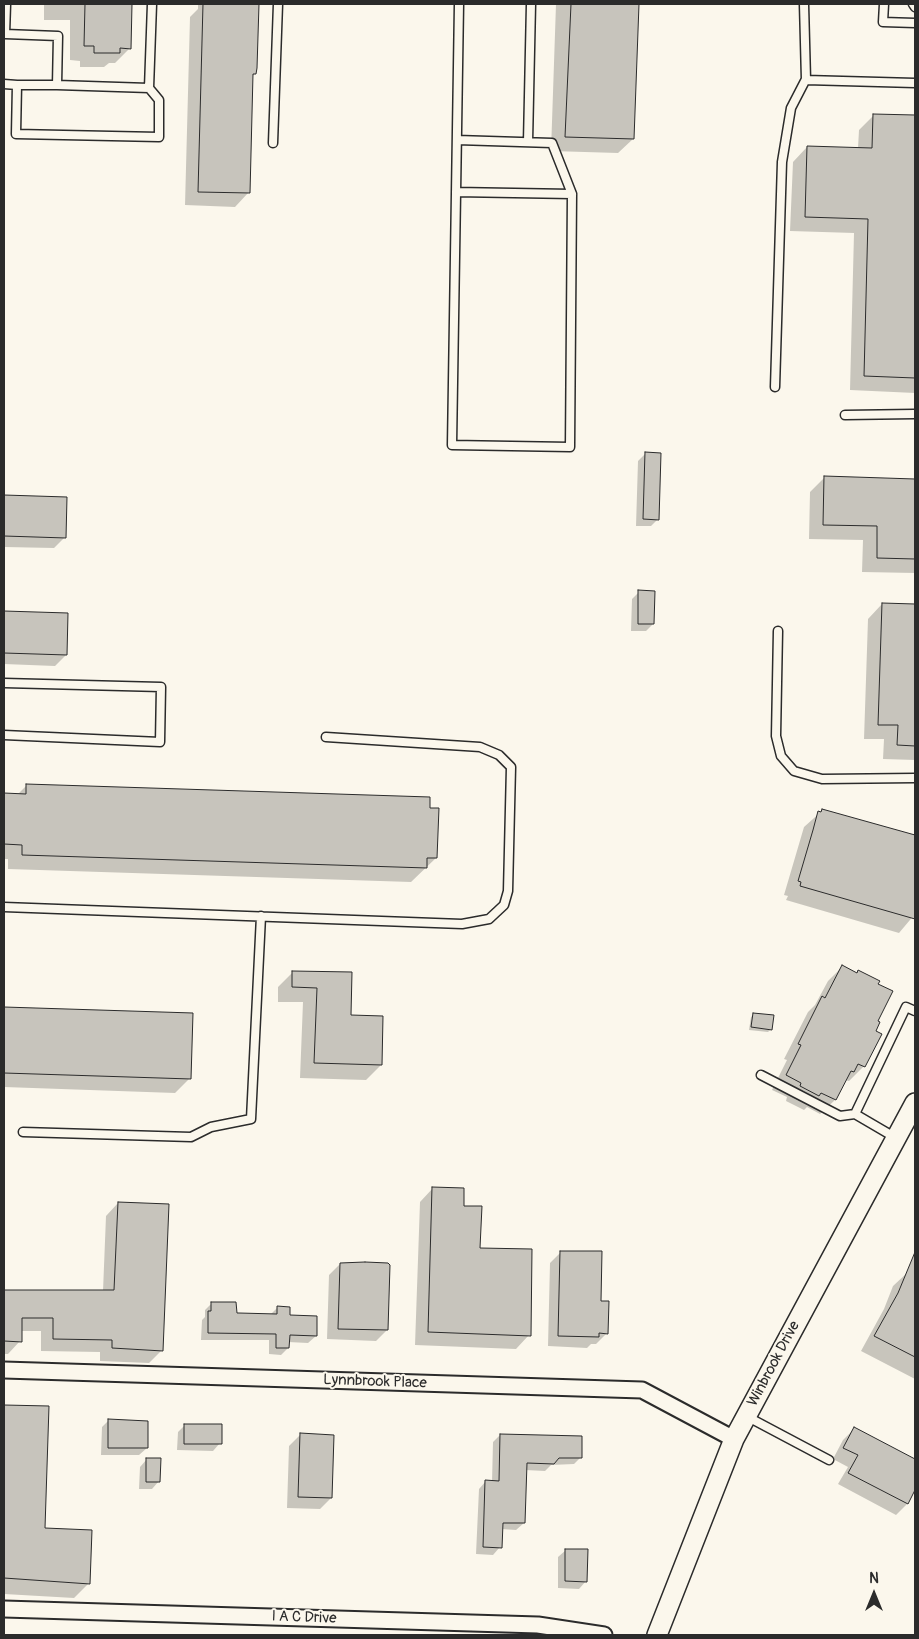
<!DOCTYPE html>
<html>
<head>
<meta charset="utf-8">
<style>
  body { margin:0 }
  #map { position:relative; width:919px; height:1639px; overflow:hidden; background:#fbf7ec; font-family:Pangolin,sans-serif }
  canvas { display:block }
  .frame { position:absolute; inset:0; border:5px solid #2b2b2b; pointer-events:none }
  .north { position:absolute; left:849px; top:1569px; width:50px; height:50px; -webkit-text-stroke:4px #fbf7ec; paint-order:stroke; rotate:0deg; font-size:14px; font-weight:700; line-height:20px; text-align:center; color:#2b2b2b }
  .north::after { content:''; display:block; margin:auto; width:18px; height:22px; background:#2b2b2b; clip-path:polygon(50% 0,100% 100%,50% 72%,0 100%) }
</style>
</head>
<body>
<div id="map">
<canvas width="919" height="1639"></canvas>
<div class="frame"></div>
<div class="north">N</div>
</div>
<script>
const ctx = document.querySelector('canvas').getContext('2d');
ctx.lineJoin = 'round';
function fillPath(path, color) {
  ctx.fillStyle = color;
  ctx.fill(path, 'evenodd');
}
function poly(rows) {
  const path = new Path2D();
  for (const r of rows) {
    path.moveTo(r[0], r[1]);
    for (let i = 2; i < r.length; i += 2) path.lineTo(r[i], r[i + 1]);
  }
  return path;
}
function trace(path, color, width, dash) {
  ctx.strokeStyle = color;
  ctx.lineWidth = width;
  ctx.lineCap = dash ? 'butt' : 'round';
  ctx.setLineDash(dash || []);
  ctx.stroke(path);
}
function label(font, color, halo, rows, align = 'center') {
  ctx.font = font + ' Pangolin,sans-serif';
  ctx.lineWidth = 4;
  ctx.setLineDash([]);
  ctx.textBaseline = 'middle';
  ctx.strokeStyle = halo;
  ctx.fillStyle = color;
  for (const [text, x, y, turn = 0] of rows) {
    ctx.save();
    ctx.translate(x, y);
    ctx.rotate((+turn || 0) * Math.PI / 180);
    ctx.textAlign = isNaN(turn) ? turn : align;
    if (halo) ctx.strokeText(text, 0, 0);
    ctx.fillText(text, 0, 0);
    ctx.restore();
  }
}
const shadow = poly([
  [44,4,131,4,130,48,115,63,109,63,104,67,80,67,80,61,70,60,70,20,44,20],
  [198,4,257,4,255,73,252,77,249,192,235,207,185,205,190,17,198,9],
  [556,4,638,4,633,139,618,153,551,151],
  [874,115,915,116,915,393,850,390,854,233,790,231,793,162,807,147,858,148,859,130],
  [645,454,658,519,651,526,636,526,638,461],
  [825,477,915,480,915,573,862,572,863,540,809,539,810,492],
  [5,496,65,537,54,548,4,547],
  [639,592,653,624,646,631,631,631,632,599],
  [882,604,915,605,915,760,883,759,884,739,864,739,868,619],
  [4,612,67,614,66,655,55,666,4,664],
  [26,786,436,858,411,882,8,869,8,859,4,859,4,794,17,795],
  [823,810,915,837,915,914,899,933,786,900,788,896,784,895,804,827],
  [842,967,856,974,859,971,876,1021,864,1066,849,1081,845,1080,835,1100,820,1114,807,1107,804,1110,786,1101,787,1097,772,1090,787,1060,784,1059,808,1012,815,1005,828,981],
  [293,972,351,973,349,1016,381,1065,366,1080,300,1078,303,1002,278,1002,278,987],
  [4,1008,192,1014,190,1078,175,1093,4,1087],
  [754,1014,771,1029,768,1032,749,1030,751,1017],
  [433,1188,462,1207,479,1249,529,1335,516,1349,415,1345,420,1202],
  [118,1203,162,1350,149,1363,100,1361,100,1352,41,1351,41,1331,21,1331,20,1341,8,1354,4,1354,4,1292,103,1291,106,1216],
  [561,1252,599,1303,607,1333,596,1344,591,1344,587,1348,548,1346,550,1263],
  [340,1264,387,1330,376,1341,327,1339,329,1275],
  [908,1272,915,1276,915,1379,861,1351,884,1309,893,1286],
  [212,1303,236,1314,270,1315,277,1308,316,1336,308,1343,288,1342,288,1348,281,1355,269,1354,269,1340,201,1340,202,1320,205,1317,205,1310],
  [4,1406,48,1408,44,1530,88,1584,74,1598,4,1594],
  [109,1420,147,1448,139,1455,101,1455,102,1427],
  [185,1425,220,1443,213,1451,177,1450,178,1432],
  [854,1429,915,1461,915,1487,907,1504,896,1515,838,1484,848,1467,833,1459,843,1440],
  [300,1435,331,1498,320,1509,287,1508,289,1446],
  [500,1435,581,1457,574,1464,551,1465,545,1471,525,1470,524,1523,516,1530,501,1529,500,1547,493,1555,476,1554,479,1489,486,1481,492,1482,493,1442],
  [147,1459,159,1481,152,1489,139,1489,140,1467],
  [566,1550,586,1581,579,1589,558,1588,558,1557]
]);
const building = poly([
  [85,4,132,4,131,49,120,48,120,53,94,53,94,46,84,46,85,4],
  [203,4,259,4,257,68,256,74,253,74,250,193,198,192,203,4],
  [571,4,639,4,634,139,565,137,571,4],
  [873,114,915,115,915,378,864,376,868,219,805,217,807,146,872,148,873,114],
  [645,452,661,453,659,520,643,519,645,452],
  [824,476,915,479,915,559,877,558,877,526,823,525,824,476],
  [4,495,67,497,66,538,4,536,4,495],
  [638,590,655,591,654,624,638,624,638,590],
  [882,603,915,604,915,746,897,745,898,725,878,725,882,603],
  [4,611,68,613,67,655,4,653,4,611],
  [26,784,430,797,430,808,439,808,437,858,427,858,427,868,22,855,22,845,4,844,4,793,26,794,26,784],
  [822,809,915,835,915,919,800,886,801,882,798,881,813,830,818,811,821,812,822,809],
  [842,965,857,973,858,970,880,981,878,984,893,991,878,1021,880,1022,876,1031,882,1034,865,1067,858,1064,854,1072,851,1071,836,1100,821,1093,819,1096,800,1086,801,1083,786,1075,801,1045,798,1044,822,996,825,998,842,965],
  [292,971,352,972,351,1015,383,1016,382,1065,314,1063,317,988,292,987,292,971],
  [4,1007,193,1013,191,1079,4,1073,4,1007],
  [753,1013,774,1015,772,1030,751,1027,753,1013],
  [432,1187,464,1188,464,1206,482,1206,480,1248,532,1249,531,1336,428,1332,432,1187],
  [118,1202,169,1204,163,1351,112,1348,112,1340,53,1339,53,1318,22,1318,22,1342,4,1341,4,1290,114,1290,118,1202],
  [560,1251,602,1251,601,1301,609,1301,608,1334,599,1333,599,1337,558,1336,560,1251],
  [915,1252,915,1357,874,1336,898,1293,915,1252],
  [365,1262,388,1263,390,1265,388,1330,338,1329,340,1263,365,1262],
  [211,1302,236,1302,237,1313,239,1313,277,1314,277,1306,290,1307,290,1315,317,1316,317,1336,290,1335,289,1348,276,1348,276,1334,208,1333,208,1311,211,1311,211,1302],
  [4,1405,49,1406,45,1528,92,1530,90,1584,4,1578,4,1405],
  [108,1419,148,1421,148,1448,108,1448,108,1419],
  [184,1424,222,1424,222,1444,184,1444,184,1424],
  [854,1427,915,1459,915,1490,908,1504,848,1473,858,1455,843,1448,854,1427],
  [300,1433,334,1435,332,1498,298,1497,300,1433],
  [500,1434,582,1436,582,1458,559,1458,554,1464,527,1463,525,1523,503,1523,502,1548,483,1547,485,1480,499,1481,500,1434],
  [146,1458,161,1458,160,1482,146,1482,146,1458],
  [565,1549,588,1549,587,1582,565,1581,565,1549]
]);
const service = poly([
  [6,4,5,34,58,36,57,85,149,88,152,4],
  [804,4,806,80,915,83],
  [884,4,883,22,915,23],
  [913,4,915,7],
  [4,84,17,85],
  [57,85,17,85,16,134,159,137,159,100,149,88],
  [457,140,552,143,572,194],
  [528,142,531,4],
  [273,143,278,4],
  [456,192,572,194,570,447,452,445,459,4],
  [775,387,782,162,791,108,806,79],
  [845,415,915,414],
  [778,631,776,736,781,756,794,771,822,779,915,778],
  [4,683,161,687,160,742,4,735],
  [4,907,462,924,489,919,504,905,508,891,511,767,499,755,480,747,326,737],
  [761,1075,840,1116,855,1114],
  [23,1132,191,1137,211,1127,251,1119,261,916],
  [896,1138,855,1114,906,1007,915,1011],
  [746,1416,829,1460]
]);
const minor = poly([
  [4,1370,642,1390,734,1439],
  [4,1609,538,1625,604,1635]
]);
const tertiary = poly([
  [657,1635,734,1439,915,1103]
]);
const streetNames = [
  ["Winbrook Drive",774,1364,-62],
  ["Lynnbrook Place",375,1382,2],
  ["I A C Drive",304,1618,2]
];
fillPath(shadow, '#0003');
fillPath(building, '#c7c4bc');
trace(building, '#2b2b2b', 1);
trace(service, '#2b2b2b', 11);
trace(minor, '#2b2b2b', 19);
trace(tertiary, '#2b2b2b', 22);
trace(service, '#fbf7ec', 8);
trace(minor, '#fbf7ec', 15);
trace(tertiary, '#fbf7ec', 19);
label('15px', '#2b2b2b', '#fbf7ec', streetNames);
</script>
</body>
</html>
